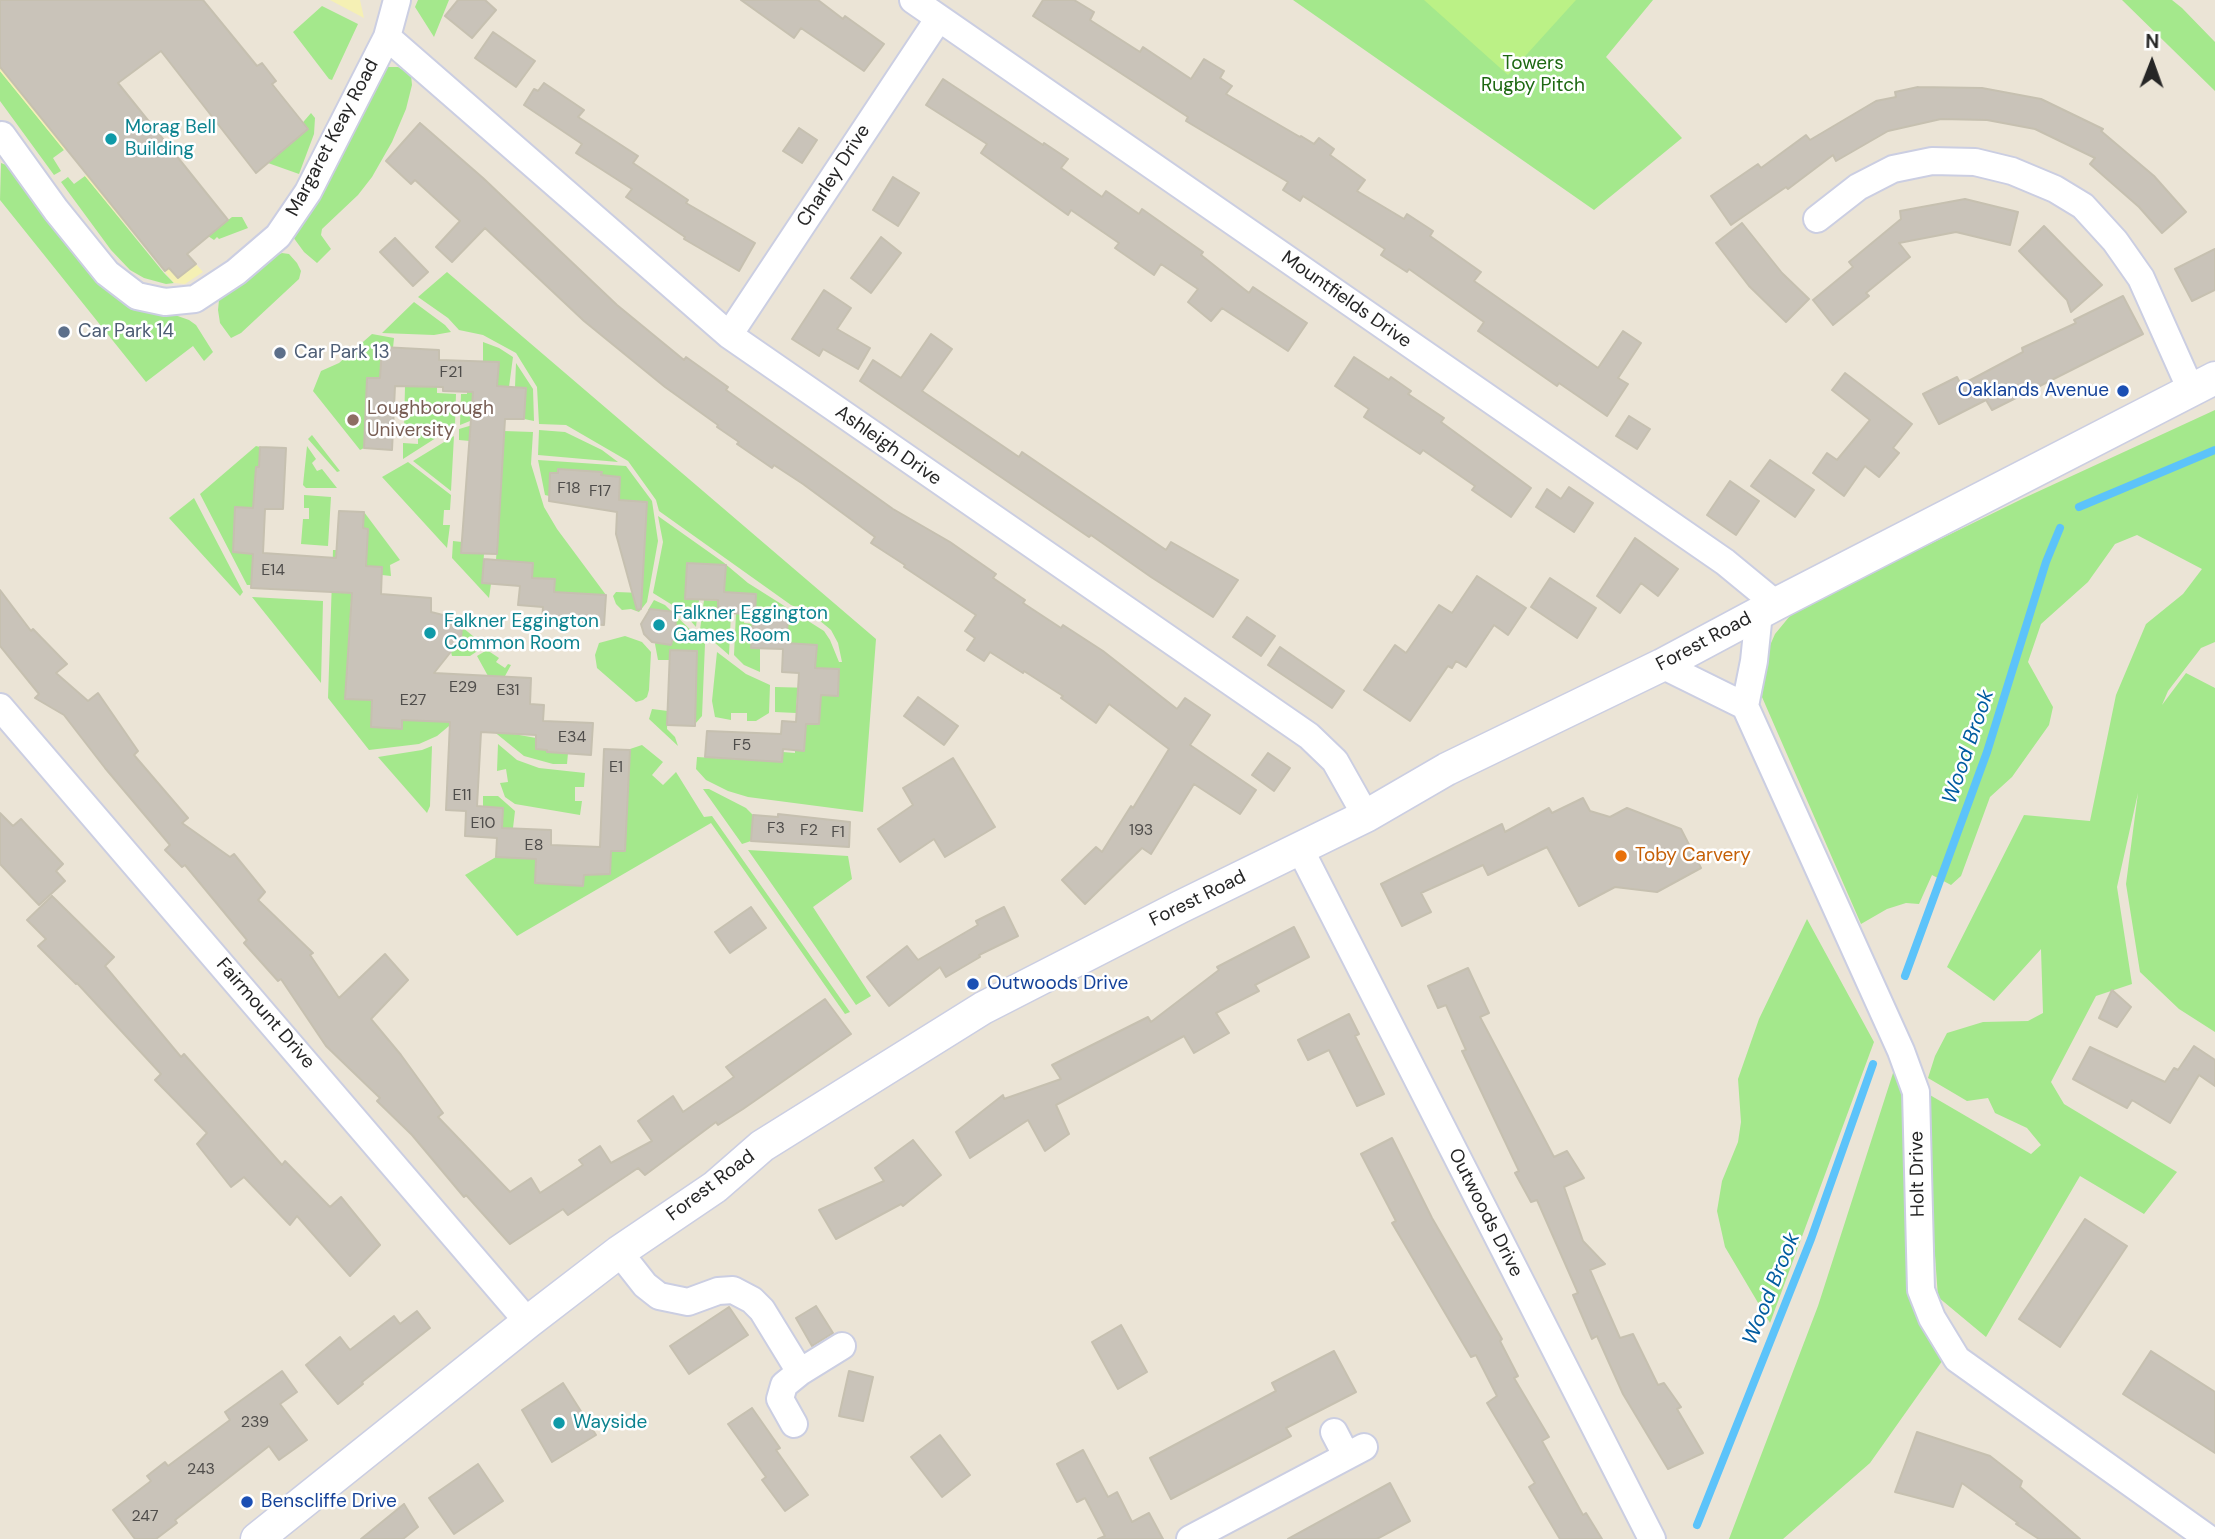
<!DOCTYPE html>
<html>
<head>
<meta charset="utf-8">
<style>
  body { margin:0 }
  #map { position:relative; width:2215px; height:1539px; overflow:hidden; background:#ebe4d6; font-family:"DM Sans",sans-serif }
  canvas { display:block }
  .north { position:absolute; left:2117px; top:28px; width:70px; height:70px; -webkit-text-stroke:5px #fff; paint-order:stroke; rotate:1deg; font-size:19px; font-weight:700; line-height:28px; text-align:center; color:#262626 }
  .north::after { content:''; display:block; margin:auto; width:24px; height:32px; background:#262626; clip-path:polygon(50% 0,100% 100%,50% 72%,0 100%) }
</style>
</head>
<body>
<div id="map">
<canvas width="2215" height="1539"></canvas>
<div class="north">N</div>
</div>
<script>
const ctx = document.querySelector('canvas').getContext('2d');
ctx.lineJoin = 'round';
function fillPath(path, color) {
  ctx.fillStyle = color;
  ctx.fill(path, 'evenodd');
}
function poly(rows) {
  const path = new Path2D();
  for (const r of rows) {
    path.moveTo(r[0], r[1]);
    for (let i = 2; i < r.length; i += 2) path.lineTo(r[i], r[i + 1]);
  }
  return path;
}
function trace(path, color, width, dash) {
  ctx.strokeStyle = color;
  ctx.lineWidth = width;
  ctx.lineCap = dash ? 'butt' : 'round';
  ctx.setLineDash(dash || []);
  ctx.stroke(path);
}
function label(font, color, halo, rows, align = 'center') {
  ctx.font = font + ' "DM Sans",sans-serif';
  ctx.lineWidth = 5;
  ctx.setLineDash([]);
  ctx.textBaseline = 'middle';
  ctx.strokeStyle = halo;
  ctx.fillStyle = color;
  for (const [text, x, y, turn = 0] of rows) {
    ctx.save();
    ctx.translate(x, y);
    ctx.rotate((+turn || 0) * Math.PI / 180);
    ctx.textAlign = isNaN(turn) ? turn : align;
    if (halo) ctx.strokeText(text, 0, 0);
    ctx.fillText(text, 0, 0);
    ctx.restore();
  }
}
const green = poly([
  [418,0,449,0,434,37,415,7],
  [1293,0,1653,0,1606,57,1682,138,1594,210],
  [2122,0,2172,0,2182,8,2215,42,2215,91],
  [322,6,358,24,332,80,329,79,293,32],
  [387,67,398,67,411,75,412,85,406,109,392,142,372,177,358,195,322,229,321,235,331,249,317,263,304,252,293,237,294,228,376,76],
  [0,71,64,150,53,158,61,171,54,175,0,101],
  [311,113,315,118,314,134,299,174,268,163],
  [1,163,14,168,128,305,145,311,172,314,189,320,196,325,213,352,204,361,193,346,146,382,0,200],
  [85,176,164,273,174,283,166,284,144,278,130,270,111,250,61,182,68,177,74,184],
  [232,217,242,217,248,228,219,239,217,237,214,240,208,236],
  [282,253,289,254,297,263,301,271,299,279,241,333,231,338,220,323,218,310,219,300,273,257],
  [447,272,876,639,863,812,748,797,728,791,706,780,696,769,697,757,782,762,783,752,795,753,795,750,804,751,806,724,819,724,821,695,838,696,839,669,815,668,816,645,786,643,787,620,755,618,756,594,724,592,725,565,687,563,685,599,699,600,696,627,682,611,653,593,663,542,658,516,723,562,748,583,824,631,830,640,839,662,842,662,838,643,831,630,813,615,791,605,659,511,656,500,628,461,566,425,539,424,537,387,516,353,483,335,459,330,448,318,418,297],
  [414,302,445,325,451,332,434,335,382,333],
  [372,334,394,338,393,348,382,347,380,378,367,378,364,448,360,450,313,391,321,371,339,363],
  [483,342,499,348,513,357,509,387,497,387,498,362,483,361],
  [516,363,533,389,534,421,524,419,526,388,515,387],
  [387,385,437,387,437,393,456,394,455,425,450,429,444,423,435,429,439,436,403,459,403,443,418,444,418,431,404,430,405,386],
  [467,388,473,389,475,419,460,425,461,394,467,394],
  [2215,410,2215,642,2201,648,2168,691,2162,705,2186,673,2215,688,2215,1032,2179,1009,2140,972,2126,884,2138,793,2117,887,2132,984,2096,996,2051,1082,2064,1104,2177,1172,2144,1214,2080,1176,1986,1337,1938,1297,1923,1091,2031,1154,2041,1145,2027,1128,1995,1113,1988,1098,1967,1101,1928,1078,1935,1056,1947,1033,1983,1022,2028,1021,2043,1013,2041,949,1994,1001,1947,967,2024,815,2090,821,2116,695,2146,624,2183,594,2202,569,2137,535,2115,544,2088,582,2041,624,2028,662,2053,707,2049,725,2012,777,1990,797,1961,876,1951,885,1932,875,1919,904,1906,903,1887,909,1861,924,1762,697,1764,659,1775,634,1794,611,2024,498],
  [476,424,489,425,504,431,533,432,531,464,544,507,557,529,606,595,554,592,555,579,532,578,533,563,496,560,504,437,471,434,470,441,459,440,459,429],
  [539,430,565,432,602,450,618,462,538,455],
  [312,435,340,471,337,472,308,439],
  [454,436,451,491,413,461],
  [256,446,260,447,259,467,256,468,254,493,259,508,235,507,233,552,253,554,252,585,247,585,200,494],
  [307,446,316,459,312,463,317,471,322,469,337,488,306,488,303,485],
  [538,460,626,466,652,501,658,541,647,602,639,612,631,609,622,610,616,604,613,596,616,592,642,593,647,502,619,500,620,477,601,475,601,472,589,471,589,475,570,473,569,470,559,469,558,473,550,473,549,496,545,495],
  [408,462,451,495,450,510,444,510,443,525,450,525,447,548,382,477],
  [304,495,331,497,328,546,301,544,303,519,309,519,309,508,304,508],
  [194,498,243,592,240,596,169,518],
  [364,512,400,560,390,565,391,576,382,575,382,567,361,566,368,529,363,528],
  [453,541,462,542,462,553,484,554,482,583,491,584,489,598,452,558],
  [333,550,337,550,353,568,345,699,372,700,371,727,402,729,403,715,515,709,514,734,536,738,536,749,547,750,547,752,568,753,567,764,553,764,524,756,487,726,466,722,449,726,437,736,419,744,369,750,328,698],
  [252,597,323,601,321,683],
  [654,600,665,605,705,644,702,716,695,724,670,650,669,660,658,660,655,644,669,613,659,610,650,612,648,610],
  [704,600,718,601,718,612,731,613,729,655,700,630],
  [736,613,745,614,744,623,753,624,751,648,760,649,760,672,744,665,734,655],
  [462,627,485,646,470,656,452,656,451,652,461,639],
  [625,636,642,642,651,652,649,690,647,697,643,700,636,702,597,668,595,655,599,643],
  [487,650,499,658,496,662,505,668,508,664,511,665,505,676,488,676,477,656],
  [717,652,746,674,770,685,769,713,756,721,747,721,747,713,731,713,731,720,715,717,712,701],
  [775,687,813,688,812,697,797,696,796,713,775,712],
  [652,709,668,711,667,729,675,737,678,746,649,719],
  [498,744,517,760,539,768,585,773,584,787,575,787,575,801,582,801,580,815,515,804,505,797,500,783,508,782,506,769,497,771],
  [642,745,663,762,652,775,663,785,676,772,704,817,712,816,850,1012,845,1014,711,823,517,936,465,875,496,857,536,859,535,883,583,885,584,875,597,875,611,851,625,851,630,749],
  [432,746,430,806,427,813,378,757,422,750],
  [703,789,709,789,746,808,753,815,751,841,742,844],
  [483,796,498,796,515,811,513,828,502,828,483,807],
  [748,850,848,856,852,879,813,907,871,996,856,1005],
  [1807,919,1874,1042,1770,1323,1725,1247,1717,1211,1722,1181,1738,1142,1741,1122,1738,1079,1759,1019],
  [1894,1070,1905,1089,1914,1294,1945,1357,1870,1463,1783,1539,1729,1539,1818,1306]
]);
const sand = poly([
  [330,0,360,0,364,18],
  [0,67,66,149,64,150,0,71],
  [87,174,165,271,169,268,178,278,196,264,203,272,185,284,174,283,85,176]
]);
const pitch = poly([
  [1424,0,1576,0,1508,75]
]);
const stream = poly([
  [2079,507,2215,450],
  [1905,976,1987,752,2046,562,2060,528],
  [1697,1525,1811,1239,1873,1064]
]);
const building = poly([
  [0,0,203,0,257,66,262,63,276,81,272,84,308,129,256,173,161,51,118,83,228,220,187,254,196,264,178,278,169,268,165,271,0,67,0,0],
  [458,0,485,0,496,10,472,38,445,16,458,0],
  [741,0,818,0,843,19,845,16,884,44,864,71,801,28,794,38,741,0],
  [1043,0,1074,0,1094,12,1090,20,1140,52,1143,47,1191,79,1204,59,1224,71,1220,78,1232,86,1226,94,1300,137,1301,136,1314,144,1319,138,1334,149,1330,155,1365,180,1357,191,1404,219,1407,214,1433,231,1430,236,1481,272,1474,281,1598,368,1623,331,1641,343,1618,378,1628,384,1607,416,1559,383,1557,386,1478,331,1484,322,1409,269,1407,272,1381,255,1385,249,1303,196,1300,201,1283,190,1288,182,1186,121,1188,117,1033,16,1043,0],
  [493,32,535,61,516,87,475,58,493,32],
  [943,79,1043,145,1044,143,1068,159,1061,168,1102,197,1106,191,1139,214,1142,209,1203,252,1201,255,1249,293,1253,287,1307,323,1288,351,1222,308,1211,321,1188,302,1198,289,1161,264,1154,275,1115,248,1119,243,1071,210,1068,215,981,153,987,144,926,105,943,79],
  [544,83,584,110,578,117,638,156,633,163,688,200,686,203,755,243,739,271,684,239,685,237,626,197,632,189,576,153,582,144,524,105,534,89,538,91,544,83],
  [1918,87,1982,88,2041,99,2103,129,2101,131,2154,176,2186,212,2162,233,2139,207,2090,164,2095,158,2035,129,1987,120,1941,119,1888,131,1836,161,1833,155,1788,189,1786,187,1731,225,1711,196,1758,164,1761,168,1806,135,1810,140,1876,101,1896,97,1895,92,1918,87],
  [420,123,483,178,617,305,684,360,686,357,728,387,726,390,893,509,950,542,996,574,993,578,1025,600,1023,603,1061,628,1063,625,1103,651,1177,709,1185,698,1210,715,1190,745,1256,790,1240,814,1194,784,1151,854,1142,848,1085,904,1062,880,1096,847,1102,852,1131,806,1133,808,1169,749,1109,704,1096,723,1061,698,1063,696,1024,671,1023,673,990,652,984,661,967,650,975,638,965,631,976,615,904,567,905,565,871,543,875,537,803,484,774,465,772,468,737,444,739,442,717,427,718,425,665,387,584,321,485,228,452,262,436,247,460,221,415,180,411,184,386,161,420,123],
  [799,128,817,140,802,163,783,151,799,128],
  [893,177,919,193,898,226,873,210,893,177],
  [1965,199,2018,212,2010,245,1956,232,1899,243,1910,257,1866,293,1869,296,1833,325,1813,300,1853,267,1849,262,1901,219,1900,211,1965,199],
  [1742,223,1782,273,1809,299,1786,322,1749,286,1716,243,1742,223],
  [2044,226,2102,285,2071,312,2067,300,2019,251,2044,226],
  [881,237,901,253,871,293,851,278,881,237],
  [395,238,428,272,413,286,380,252,395,238],
  [2215,249,2215,290,2192,301,2175,269,2215,249],
  [824,290,851,308,837,329,870,348,858,369,823,349,819,356,792,339,824,290],
  [2123,296,2143,334,1992,410,1986,400,1939,424,1923,394,1957,377,1961,385,2023,352,2022,348,2076,323,2074,320,2123,296],
  [931,334,952,349,922,391,1019,457,1022,452,1166,550,1171,542,1238,580,1213,617,1151,577,1091,535,1089,537,860,381,873,360,901,378,931,334],
  [382,347,439,350,439,360,499,362,497,386,526,388,524,419,505,419,497,554,461,553,473,392,443,391,443,387,395,386,392,450,364,448,367,378,380,378,382,347],
  [1354,357,1389,380,1391,377,1411,391,1408,394,1444,418,1441,422,1531,488,1511,517,1472,490,1475,486,1423,450,1420,454,1364,417,1369,409,1335,386,1354,357],
  [1845,373,1912,424,1893,448,1899,453,1879,477,1865,466,1844,496,1813,473,1827,453,1837,460,1870,420,1832,390,1845,373],
  [1629,416,1650,429,1637,449,1616,436,1629,416],
  [260,447,286,448,283,509,265,509,263,553,336,558,339,511,364,512,363,528,368,529,366,566,382,567,381,594,431,598,431,612,455,618,462,627,461,639,434,673,531,678,530,704,544,705,543,721,593,723,591,755,547,752,547,750,536,749,536,735,481,732,477,806,503,808,502,828,551,830,551,845,600,847,604,749,630,750,625,851,611,851,610,874,584,875,583,886,535,883,536,859,496,857,497,838,465,836,466,811,446,810,450,722,402,720,402,729,371,727,372,700,345,699,352,593,251,588,253,554,233,552,235,507,253,508,256,467,259,467,260,447],
  [1770,460,1814,490,1795,517,1751,486,1770,460],
  [558,469,602,472,601,475,620,477,619,500,647,502,641,609,637,610,616,534,617,512,549,501,550,473,558,473,558,469],
  [1730,481,1759,501,1736,535,1707,515,1730,481],
  [1569,487,1593,503,1574,532,1536,507,1547,489,1561,499,1569,487],
  [1635,538,1678,569,1658,596,1641,583,1620,613,1597,596,1635,538],
  [484,559,533,563,532,578,555,579,554,592,606,595,604,625,542,621,543,607,518,605,520,586,482,583,484,559],
  [687,563,726,565,724,592,756,594,755,615,718,612,718,600,685,599,687,563],
  [1477,576,1526,608,1508,635,1494,625,1466,667,1456,661,1452,668,1448,666,1410,721,1364,690,1395,645,1406,653,1439,605,1452,613,1477,576],
  [1550,578,1596,608,1577,638,1531,607,1550,578],
  [0,590,31,631,33,629,67,664,56,673,88,701,98,693,138,751,134,755,188,818,182,823,230,857,234,854,265,892,258,900,313,953,310,955,339,998,385,954,408,980,371,1019,401,1055,443,1113,438,1117,510,1192,531,1178,540,1193,583,1165,579,1160,600,1146,611,1163,652,1141,638,1121,673,1096,683,1112,734,1077,726,1067,825,999,851,1034,743,1109,718,1125,716,1122,645,1175,638,1168,568,1215,563,1209,510,1244,466,1195,464,1197,412,1135,377,1101,380,1098,326,1046,281,979,278,981,244,943,247,940,185,865,182,867,165,850,170,845,105,768,64,715,35,698,39,694,0,646,0,590],
  [650,609,675,612,676,628,671,645,652,642,644,634,641,624,650,609],
  [1247,617,1275,636,1261,656,1233,637,1247,617],
  [753,618,788,620,786,643,817,645,815,668,839,669,838,696,821,695,819,724,806,724,804,751,783,749,782,762,705,757,707,731,781,734,782,721,796,722,799,673,782,672,783,649,751,648,753,618],
  [1280,647,1344,691,1332,708,1268,665,1280,647],
  [670,650,697,651,695,726,667,725,670,650],
  [918,697,958,726,944,745,904,716,918,697],
  [1268,753,1290,768,1274,791,1252,775,1268,753],
  [953,758,995,827,945,857,934,839,900,862,878,829,913,805,903,788,953,758],
  [1583,798,1590,811,1610,817,1627,808,1681,829,1701,868,1657,892,1615,887,1579,906,1547,847,1488,875,1483,865,1421,893,1431,912,1402,926,1381,884,1502,824,1505,832,1549,808,1552,813,1583,798],
  [0,813,13,826,21,819,63,864,56,871,65,881,39,905,0,864,0,813],
  [778,814,850,822,849,847,751,841,753,815,778,817,778,814],
  [52,896,114,957,105,966,181,1057,184,1054,282,1165,285,1161,330,1207,341,1197,380,1245,350,1276,297,1216,290,1225,244,1177,231,1187,197,1144,207,1133,155,1080,161,1074,77,983,76,984,38,946,46,939,27,920,52,896],
  [751,907,766,928,730,953,715,932,751,907],
  [1004,907,1018,936,979,955,980,957,946,977,940,967,889,1006,867,977,907,946,918,960,978,925,976,921,1004,907],
  [1294,927,1309,957,1255,985,1259,991,1216,1013,1229,1033,1194,1053,1184,1036,1056,1105,1069,1134,1045,1151,1028,1120,970,1158,956,1132,1003,1095,1004,1099,1061,1079,1052,1065,1148,1017,1151,1022,1219,970,1217,967,1294,927],
  [1468,968,1489,1013,1480,1017,1554,1157,1567,1151,1584,1178,1564,1187,1583,1241,1605,1264,1590,1270,1620,1338,1633,1334,1658,1385,1664,1383,1681,1407,1677,1409,1703,1453,1668,1469,1623,1394,1597,1336,1592,1339,1573,1295,1578,1293,1537,1200,1531,1202,1515,1173,1519,1171,1462,1051,1466,1050,1446,1005,1438,1008,1428,986,1468,968],
  [2112,990,2131,1007,2117,1027,2099,1018,2112,990],
  [1349,1014,1359,1034,1355,1036,1384,1094,1357,1106,1329,1050,1308,1060,1298,1040,1349,1014],
  [2194,1046,2215,1060,2215,1086,2199,1075,2170,1123,2132,1100,2127,1108,2073,1079,2090,1047,2165,1082,2174,1068,2178,1070,2194,1046],
  [1392,1138,1432,1218,1502,1339,1500,1341,1518,1376,1514,1378,1549,1437,1542,1441,1583,1515,1586,1513,1602,1539,1560,1539,1529,1487,1535,1483,1487,1403,1497,1396,1476,1355,1471,1357,1392,1223,1396,1221,1361,1154,1392,1138],
  [913,1140,941,1175,903,1206,901,1204,836,1239,819,1210,884,1181,875,1168,913,1140],
  [2085,1219,2127,1246,2060,1347,2019,1319,2085,1219],
  [816,1306,833,1333,812,1346,796,1318,816,1306],
  [729,1307,748,1335,689,1374,670,1346,729,1307],
  [417,1311,430,1328,362,1382,363,1384,338,1404,306,1365,340,1337,350,1350,394,1316,400,1324,417,1311],
  [1121,1325,1147,1372,1118,1389,1092,1342,1121,1325],
  [1334,1351,1356,1392,1286,1428,1291,1436,1171,1499,1150,1458,1276,1391,1272,1383,1334,1351],
  [2151,1351,2215,1392,2215,1453,2123,1394,2151,1351],
  [282,1371,297,1392,280,1404,307,1440,279,1460,269,1446,175,1520,177,1523,156,1539,135,1539,113,1510,151,1481,147,1476,165,1462,168,1466,230,1420,225,1412,282,1371],
  [849,1371,873,1377,863,1421,839,1416,849,1371],
  [563,1383,596,1435,552,1462,522,1410,563,1383],
  [752,1408,780,1448,776,1450,808,1495,785,1511,762,1480,766,1477,728,1424,752,1408],
  [1917,1432,1990,1456,2022,1481,2020,1487,2080,1539,2039,1539,2016,1524,2018,1523,1962,1483,1953,1507,1895,1492,1917,1432],
  [940,1435,970,1475,942,1497,911,1457,940,1435],
  [1083,1450,1108,1497,1117,1492,1132,1522,1149,1513,1163,1539,1098,1539,1105,1536,1085,1498,1077,1502,1057,1464,1083,1450],
  [478,1464,503,1501,454,1534,429,1498,478,1464],
  [1390,1483,1410,1521,1377,1539,1288,1539,1390,1483],
  [404,1504,418,1527,403,1539,361,1539,404,1504]
]);
const minor = poly([
  [913,0,1725,562,1776,604],
  [387,37,729,335,1309,736,1335,761,1366,816],
  [0,136,2,135,56,210,107,273,137,296,165,302,195,299,236,272,278,236,308,192,387,37,397,0],
  [1817,219,1858,187,1893,169,1932,161,1975,162,2012,171,2055,189,2083,206,2115,241,2141,278,2191,390],
  [729,335,939,18],
  [1662,665,1745,706,1754,661,1759,613],
  [1745,706,1901,1051,1916,1092,1921,1290,1932,1318,1957,1359,2209,1539],
  [0,707,528,1322],
  [1300,849,1652,1539],
  [619,1252,645,1285,659,1296,688,1302,718,1291,733,1290,752,1300,762,1310,800,1372],
  [794,1424,780,1399,784,1385,800,1372,842,1346],
  [1334,1432,1346,1455],
  [1190,1539,1364,1447]
]);
const tertiary = poly([
  [257,1539,528,1322,619,1252,715,1187,762,1146,983,1008,1180,907,1366,816,1447,769,1662,665,1776,604,2215,378]
]);
const markers = [
  [111,139,7,"#0f9aa8"],
  [64,332,7,"#5c6f8a"],
  [280,353,7,"#5c6f8a"],
  [2123,391,7,"#1a4fb4"],
  [353,420,7,"#8d6e63"],
  [659,625,7,"#0f9aa8"],
  [430,633,7,"#0f9aa8"],
  [1621,856,7,"#e8710a"],
  [973,984,7,"#1a4fb4"],
  [559,1423,7,"#0f9aa8"],
  [247,1502,7,"#1a4fb4"]
];
const numberNames = [
  ["F21",451,373],
  ["F18",569,489],
  ["F17",600,492],
  ["E14",273,571],
  ["E29",463,688],
  ["E31",508,691],
  ["E27",413,701],
  ["E34",572,738],
  ["F5",742,746],
  ["E1",616,768],
  ["E11",462,796],
  ["E10",483,824],
  ["F3",776,829],
  ["F2",809,831],
  ["193",1141,831],
  ["F1",838,833],
  ["E8",534,846],
  ["239",255,1423],
  ["243",201,1470],
  ["247",145,1517]
];
const parkNames = [
  ["Towers",1533,64],
  ["Rugby Pitch",1533,86]
];
const cultureNames = [
  ["Morag Bell",125,128],
  ["Building",125,150],
  ["Falkner Eggington",673,614],
  ["Games Room",673,636],
  ["Falkner Eggington",444,622],
  ["Common Room",444,644],
  ["Wayside",573,1423]
];
const streetNames = [
  ["Margaret Keay Road",333,138,-62],
  ["Charley Drive",834,176,-57],
  ["Mountfields Drive",1346,300,35],
  ["Ashleigh Drive",888,446,35],
  ["Forest Road",1704,642,-28],
  ["Forest Road",1198,899,-26],
  ["Fairmount Drive",265,1014,49],
  ["Holt Drive",1918,1174,-91],
  ["Forest Road",711,1186,-37],
  ["Outwoods Drive",1485,1213,63]
];
const serviceNames = [
  ["Car Park 14",78,332],
  ["Car Park 13",294,353]
];
const transitNames = [
  ["Oaklands Avenue",2109,391,"right"],
  ["Outwoods Drive",987,984],
  ["Benscliffe Drive",261,1502]
];
const educationNames = [
  ["Loughborough",367,409],
  ["University",367,431]
];
const foodNames = [
  ["Toby Carvery",1635,856]
];
const waterNames = [
  ["Wood Brook",1969,747,-71],
  ["Wood Brook",1772,1289,-68]
];
fillPath(green, '#a4e88c');
fillPath(sand, '#f5f0b4');
fillPath(pitch, '#bbf186');
trace(stream, '#5cc3fa', 8);
fillPath(building, '#c9c3b9');
trace(building, '#c6c0b0', 2);
trace(minor, '#cbcee2', 30);
trace(tertiary, '#cbcee2', 35);
trace(minor, '#fff', 26);
trace(tertiary, '#fff', 32);
for (const [x, y, r, color] of markers) {
  const dot = new Path2D();
  dot.arc(x, y, r, 0, 2 * Math.PI);
  ctx.fillStyle = color;
  ctx.fill(dot);
  trace(dot, '#fff', 2.5);
}
label('16px', '#4f4d4b', null, numberNames);
label('19px', '#1d6812', '#fff', parkNames);
label('19px', '#0d838f', '#fff', cultureNames, 'left');
label('19px', '#262626', '#fff', streetNames);
label('19px', '#4e5e75', '#fff', serviceNames, 'left');
label('19px', '#164399', '#fff', transitNames, 'left');
label('19px', '#785e54', '#fff', educationNames, 'left');
label('19px', '#c56008', '#fff', foodNames, 'left');
label('italic 21px', '#015ca0', '#fff', waterNames);
</script>
</body>
</html>
